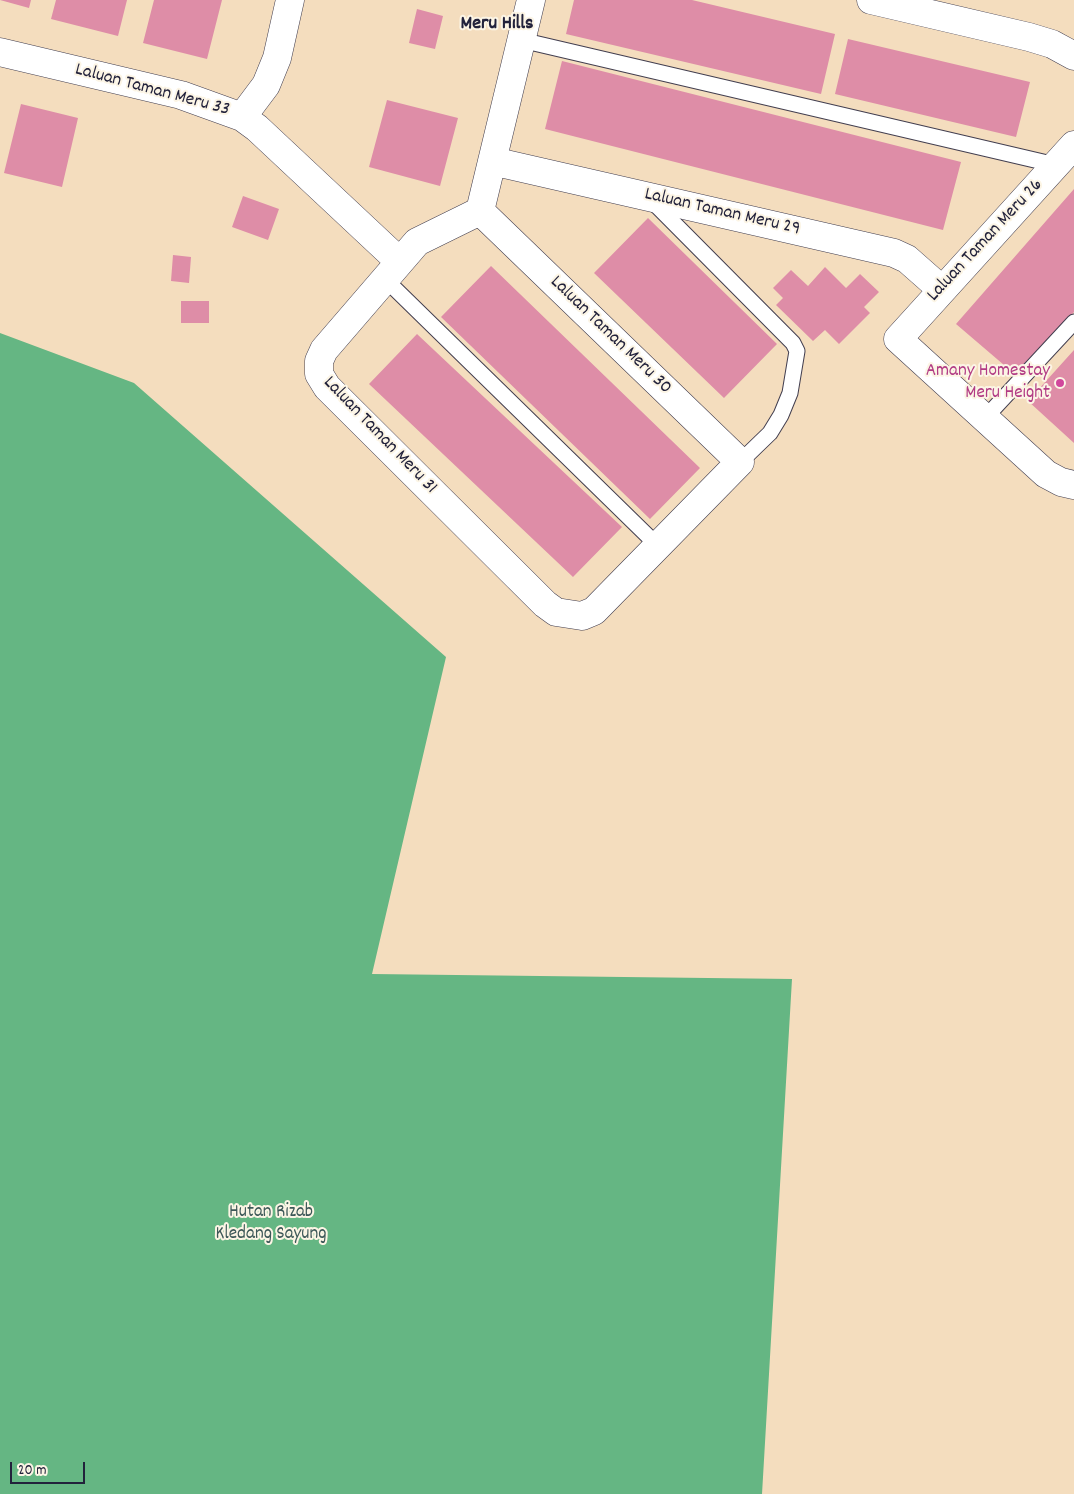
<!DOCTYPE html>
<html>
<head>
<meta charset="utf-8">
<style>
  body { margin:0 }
  #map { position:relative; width:1074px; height:1494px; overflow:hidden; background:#f4ddbe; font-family:Dekko,sans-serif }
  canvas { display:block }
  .scale { position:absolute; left:10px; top:1462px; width:75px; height:22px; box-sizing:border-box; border:2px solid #22223b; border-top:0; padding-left:6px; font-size:15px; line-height:18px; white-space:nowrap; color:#22223b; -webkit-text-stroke:4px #fcf5e5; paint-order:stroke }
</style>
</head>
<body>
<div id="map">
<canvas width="1074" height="1494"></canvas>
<div class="scale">20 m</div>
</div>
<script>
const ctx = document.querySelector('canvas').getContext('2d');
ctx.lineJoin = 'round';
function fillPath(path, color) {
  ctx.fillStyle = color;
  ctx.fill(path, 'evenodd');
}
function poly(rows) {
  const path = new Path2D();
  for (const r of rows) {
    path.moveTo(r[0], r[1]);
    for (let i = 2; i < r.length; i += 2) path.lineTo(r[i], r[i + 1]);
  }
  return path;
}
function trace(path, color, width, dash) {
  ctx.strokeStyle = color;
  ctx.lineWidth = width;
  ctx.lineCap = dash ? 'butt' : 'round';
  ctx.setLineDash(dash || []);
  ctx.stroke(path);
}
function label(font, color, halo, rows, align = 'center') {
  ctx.font = font + ' Dekko,sans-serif';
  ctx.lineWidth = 4;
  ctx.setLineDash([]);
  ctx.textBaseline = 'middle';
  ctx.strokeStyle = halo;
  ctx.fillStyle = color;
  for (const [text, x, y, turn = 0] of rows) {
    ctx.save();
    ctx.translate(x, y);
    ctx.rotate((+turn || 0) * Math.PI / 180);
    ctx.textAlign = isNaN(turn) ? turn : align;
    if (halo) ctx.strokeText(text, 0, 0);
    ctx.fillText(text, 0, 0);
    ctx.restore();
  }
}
const forest = poly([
  [0,333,134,383,446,657,372,974,792,979,762,1494,0,1494]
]);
const building = poly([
  [0,0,31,0,29,8],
  [56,0,127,0,118,36,51,19],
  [154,0,222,0,207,59,143,43],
  [574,0,692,0,835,34,821,94,566,34],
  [417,9,443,16,435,49,409,43],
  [848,39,1030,82,1016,137,835,94],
  [562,61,961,162,943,230,545,129],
  [387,100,458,118,440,186,369,167],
  [21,104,78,118,62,187,4,173],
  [1074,189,1074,312,1018,377,956,324],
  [243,196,279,209,268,240,232,227],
  [648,218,777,344,724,398,594,273],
  [173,255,191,257,189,283,171,281],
  [491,266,700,468,650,519,441,317],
  [825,267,846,288,860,274,879,292,864,307,870,313,839,344,825,330,813,341,776,305,783,298,773,288,791,270,808,286],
  [181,301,209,301,209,323,181,323],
  [417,334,622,527,573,577,369,384],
  [1074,350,1074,443,1028,401]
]);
const lane = poly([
  [521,40,1056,165],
  [651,200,793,343,797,351,790,393,781,415,770,433,740,462],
  [384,278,657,545],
  [985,418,1074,322]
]);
const street = poly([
  [871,0,1029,37,1052,44,1074,56],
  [0,52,181,95,242,117,257,128,399,261],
  [242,117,266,85,277,58,290,0],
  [1074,145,898,339,1046,474,1061,482,1074,485],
  [492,161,894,253,907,259,941,289],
  [480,211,740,462,594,611,582,616,556,612,545,604,327,387,319,374,319,361,324,350,417,242,480,211],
  [480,211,531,0]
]);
const markers = [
  [1060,383,5,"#d1479c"]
];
const streetNames = [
  ["Laluan Taman Meru 33",152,91,15],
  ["Laluan Taman Meru 29",722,213,13],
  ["Laluan Taman Meru 26",986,241,-47],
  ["Laluan Taman Meru 30",610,336,44],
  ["Laluan Taman Meru 31",379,436,46]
];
const hotelNames = [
  ["Amany Homestay",1050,372],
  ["Meru Height",1050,394]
];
const parkNames = [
  ["Hutan Rizab",271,1213],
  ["Kledang Sayung",271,1235]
];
const neighbourhoodNames = [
  ["Meru Hills",497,25]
];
fillPath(forest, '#65b683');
fillPath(building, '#de8da7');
trace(lane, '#423e4f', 17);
trace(street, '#423e4f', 29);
trace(lane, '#fff', 15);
trace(street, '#fff', 28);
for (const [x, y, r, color] of markers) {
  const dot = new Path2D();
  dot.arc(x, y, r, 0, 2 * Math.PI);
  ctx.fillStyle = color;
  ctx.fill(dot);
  trace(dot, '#fcf5e5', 2);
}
label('19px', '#22223b', '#fcf5e5', streetNames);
label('19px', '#b23c85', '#fcf5e5', hotelNames, 'right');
label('19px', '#3d5858', '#fcf5e5', parkNames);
label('bold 20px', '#22223b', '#fcf5e5', neighbourhoodNames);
</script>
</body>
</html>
